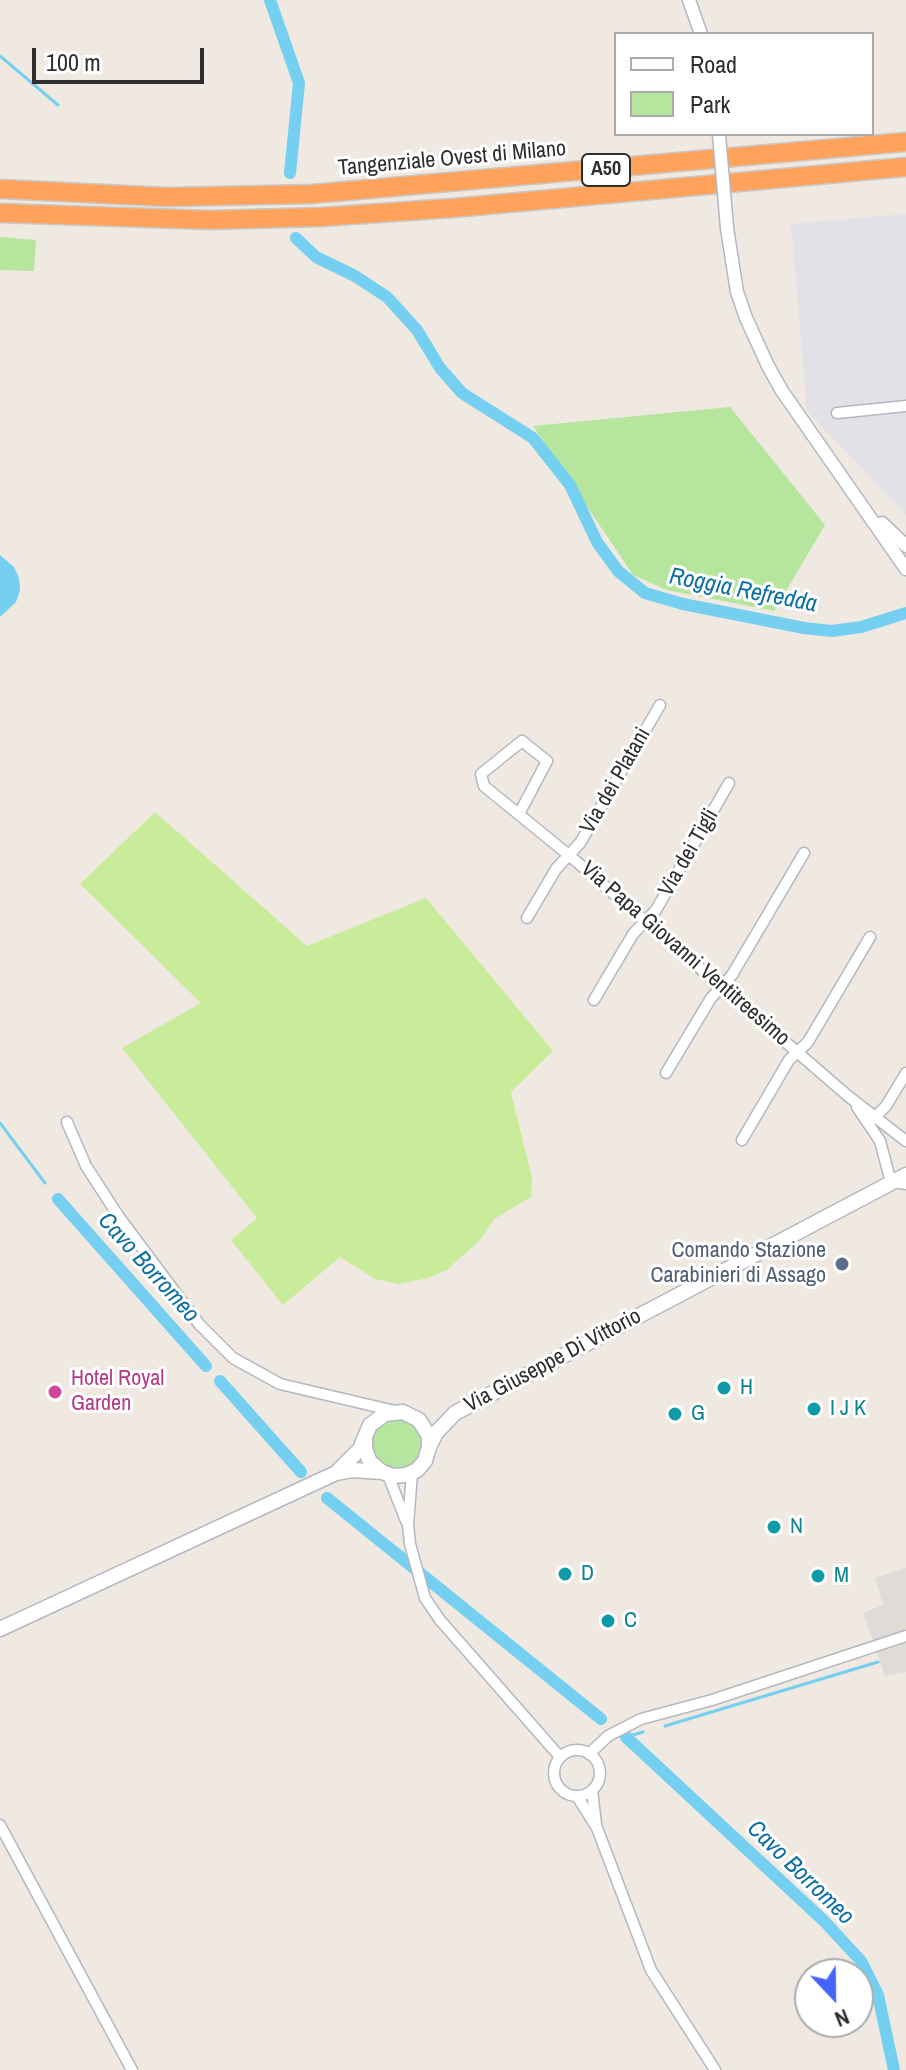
<!DOCTYPE html>
<html>
<head>
<meta charset="utf-8">
<style>
  body { margin:0 }
  #map { position:relative; width:906px; height:2070px; overflow:hidden; background:#efe9e1; font-family:"Archivo Narrow",sans-serif }
  canvas { display:block }
  .legend { position:absolute; left:614px; top:32px; width:260px; height:104px; box-sizing:border-box; background:#fff; border:2px solid #ababab; margin:0; padding:10px 14px; list-style:none; font-size:24px; color:#2e2e2e }
  .legend li { display:flex; align-items:center; gap:16px; height:40px }
  .legend b { width:40px; border:2px solid #ababab }
  .north { position:absolute; left:794px; top:1958px; width:80px; height:80px; box-sizing:border-box; background:#fff; border:2px solid #ababab; border-radius:50%; rotate:158deg; font-size:22px; font-weight:700; line-height:32px; text-align:center; color:#2e2e2e }
  .north::after { content:''; display:block; margin:auto; width:28px; height:36px; background:#4264fb; clip-path:polygon(50% 0,100% 100%,50% 72%,0 100%) }
  .scale { position:absolute; left:32px; top:48px; width:172px; height:36px; box-sizing:border-box; border:4px solid #2e2e2e; border-top:0; padding-left:10px; font-size:24px; line-height:28px; white-space:nowrap; color:#2e2e2e; -webkit-text-stroke:6px #fff; paint-order:stroke }
</style>
</head>
<body>
<div id="map">
<canvas width="906" height="2070"></canvas>
<ul class="legend">
<li><b style="height:10px;background:#fff"></b>Road</li>
<li><b style="height:22px;background:#b6e59e"></b>Park</li>
</ul>
<div class="north">N</div>
<div class="scale">100 m</div>
</div>
<script>
const ctx = document.querySelector('canvas').getContext('2d');
ctx.lineJoin = 'round';
function fillPath(path, color) {
  ctx.fillStyle = color;
  ctx.fill(path, 'evenodd');
}
function poly(rows) {
  const path = new Path2D();
  for (const r of rows) {
    if (r.length === 3) {
      path.moveTo(r[0] + r[2], r[1]);
      path.arc(r[0], r[1], r[2], 0, 2 * Math.PI);
      continue;
    }
    path.moveTo(r[0], r[1]);
    for (let i = 2; i < r.length; i += 2) path.lineTo(r[i], r[i + 1]);
  }
  return path;
}
function trace(path, color, width, dash) {
  ctx.strokeStyle = color;
  ctx.lineWidth = width;
  ctx.lineCap = dash ? 'butt' : 'round';
  ctx.setLineDash(dash || []);
  ctx.stroke(path);
}
function label(font, color, halo, rows, align = 'center') {
  ctx.font = font + ' "Archivo Narrow",sans-serif';
  ctx.lineWidth = 6;
  ctx.setLineDash([]);
  ctx.textBaseline = 'middle';
  ctx.strokeStyle = halo;
  ctx.fillStyle = color;
  for (const [text, x, y, turn = 0] of rows) {
    ctx.save();
    ctx.translate(x, y);
    ctx.rotate((+turn || 0) * Math.PI / 180);
    ctx.textAlign = isNaN(turn) ? turn : align;
    if (halo) ctx.strokeText(text, 0, 0);
    ctx.fillText(text, 0, 0);
    ctx.restore();
  }
}
const industrial = poly([
  [906,214,906,515,807,411,791,224]
]);
const green = poly([
  [0,237,36,240,34,271,0,270],
  [730,407,825,525,774,611,667,590,633,575,533,426],
  [397,1444,25]
]);
const pitch = poly([
  [155,812,307,946,426,898,553,1051,511,1092,532,1178,531,1197,494,1219,481,1239,447,1270,428,1278,399,1284,375,1279,340,1257,283,1305,231,1240,257,1218,122,1048,201,1003,80,884]
]);
const plaza = poly([
  [906,1568,906,1629,873,1641,863,1613,883,1605,875,1578],
  [906,1642,906,1672,885,1676,877,1652]
]);
const water = poly([
  [0,555,14,567,19,578,20,590,16,602,0,617]
]);
const stream = poly([
  [0,56,58,105],
  [0,1123,45,1183],
  [665,1726,878,1662],
  [626,1737,643,1732]
]);
const canal = poly([
  [270,0,299,83,290,173],
  [296,238,316,257,355,276,387,297,417,330,440,368,462,393,533,438,570,485,597,542,618,571,645,593,683,604,804,628,832,631,861,627,906,613],
  [58,1199,206,1366],
  [220,1381,301,1472],
  [327,1498,601,1719],
  [626,1737,824,1921,861,1961,878,1995,894,2070]
]);
const minor = poly([
  [837,413,906,406],
  [519,814,547,761,522,741,481,774,484,786,570,856,848,1096,906,1141],
  [527,918,556,869,580,843,660,705],
  [594,1000,633,934,656,910,729,783],
  [666,1073,711,998,732,975,804,853],
  [857,1107,880,1141,889,1175,894,1182,906,1184],
  [873,1119,886,1106,906,1073],
  [67,1122,86,1166,119,1217,199,1324,233,1358,280,1384,395,1411],
  [742,1140,789,1060,808,1042,870,937],
  [412,1473,408,1525,410,1544,425,1598,440,1620,560,1757],
  [388,1475,406,1521],
  [577,1773,23],
  [589,1754,608,1736,641,1719,712,1700,906,1636],
  [592,1790,596,1824],
  [577,1796,597,1828,651,1970,715,2070],
  [0,1825,132,2070]
]);
const tertiary = poly([
  [689,0,701,34],
  [727,228,737,292,746,318,768,366,782,391,906,569],
  [882,523,906,546]
]);
const secondary = poly([
  [429,1447,436,1433,455,1413,906,1175],
  [336,1473,360,1449,370,1425,385,1414,403,1412,419,1420,429,1436,429,1447,425,1461,417,1470,406,1475,393,1476,382,1472,370,1462,365,1449,365,1440],
  [0,1629,336,1473,352,1470,382,1472]
]);
const motorway = poly([
  [0,189,167,197,312,194,906,142],
  [0,213,211,220,321,217,453,208,906,167]
]);
const tertiaryBridge = poly([
  [719,134,727,228]
]);
const markers = [
  [842,1264,8,"#5c6f8a"],
  [724,1388,8,"#0f9aa8"],
  [55,1392,8,"#d1479c"],
  [814,1409,8,"#0f9aa8"],
  [675,1414,8,"#0f9aa8"],
  [774,1527,8,"#0f9aa8"],
  [565,1574,8,"#0f9aa8"],
  [818,1576,8,"#0f9aa8"],
  [608,1621,8,"#0f9aa8"]
];
const shields = [
  [606,170,48]
];
const shieldNames = [
  ["A50",606,170]
];
const streetNames = [
  ["Tangenziale Ovest di Milano",452,159,-5],
  ["Via dei Platani",616,781,-60],
  ["Via dei Tigli",689,853,-60],
  ["Via Papa Giovanni Ventitreesimo",685,954,41],
  ["Via Giuseppe Di Vittorio",553,1361,-28]
];
const serviceNames = [
  ["Comando Stazione",826,1251],
  ["Carabinieri di Assago",826,1276]
];
const hotelNames = [
  ["Hotel Royal",71,1379],
  ["Garden",71,1404]
];
const cultureNames = [
  ["H",740,1388],
  ["I J K",830,1409],
  ["G",691,1414],
  ["N",790,1527],
  ["D",581,1574],
  ["M",834,1576],
  ["C",624,1621]
];
const waterNames = [
  ["Roggia Refredda",743,591,11],
  ["Cavo Borromeo",148,1268,48],
  ["Cavo Borromeo",800,1873,44]
];
fillPath(industrial, '#e3e1e8');
fillPath(green, '#b6e59e');
fillPath(pitch, '#c9ec9a');
fillPath(plaza, '#dfdcd8');
fillPath(water, '#75cff0');
trace(stream, '#75cff0', 3);
trace(canal, '#75cff0', 12);
trace(minor, '#b4b7c1', 13);
trace(tertiary, '#b4b7c1', 15);
trace(secondary, '#b4b7c1', 17);
trace(motorway, '#c9c9c9', 21);
trace(minor, '#fff', 10);
trace(tertiary, '#fff', 12);
trace(secondary, '#fff', 14);
trace(motorway, '#ffa35c', 18);
trace(tertiaryBridge, '#b4b7c1', 15, []);
trace(tertiaryBridge, '#fff', 12);
for (const [x, y, r, color] of markers) {
  const dot = new Path2D();
  dot.arc(x, y, r, 0, 2 * Math.PI);
  ctx.fillStyle = color;
  ctx.fill(dot);
  trace(dot, '#fff', 3);
}
for (const [x, y, w] of shields) {
  const box = new Path2D();
  box.roundRect(x - w / 2, y - 16, w, 32, 6);
  ctx.fillStyle = '#fff';
  ctx.fill(box);
  trace(box, '#2e2e2e', 2);
}
label('bold 20px', '#2e2e2e', null, shieldNames);
label('22px', '#2e2e2e', '#fff', streetNames);
label('22px', '#4e5e75', '#fff', serviceNames, 'right');
label('22px', '#b23c85', '#fff', hotelNames, 'left');
label('22px', '#0d838f', '#fff', cultureNames, 'left');
label('italic 24px', '#0d6fa3', '#fff', waterNames);
</script>
</body>
</html>
